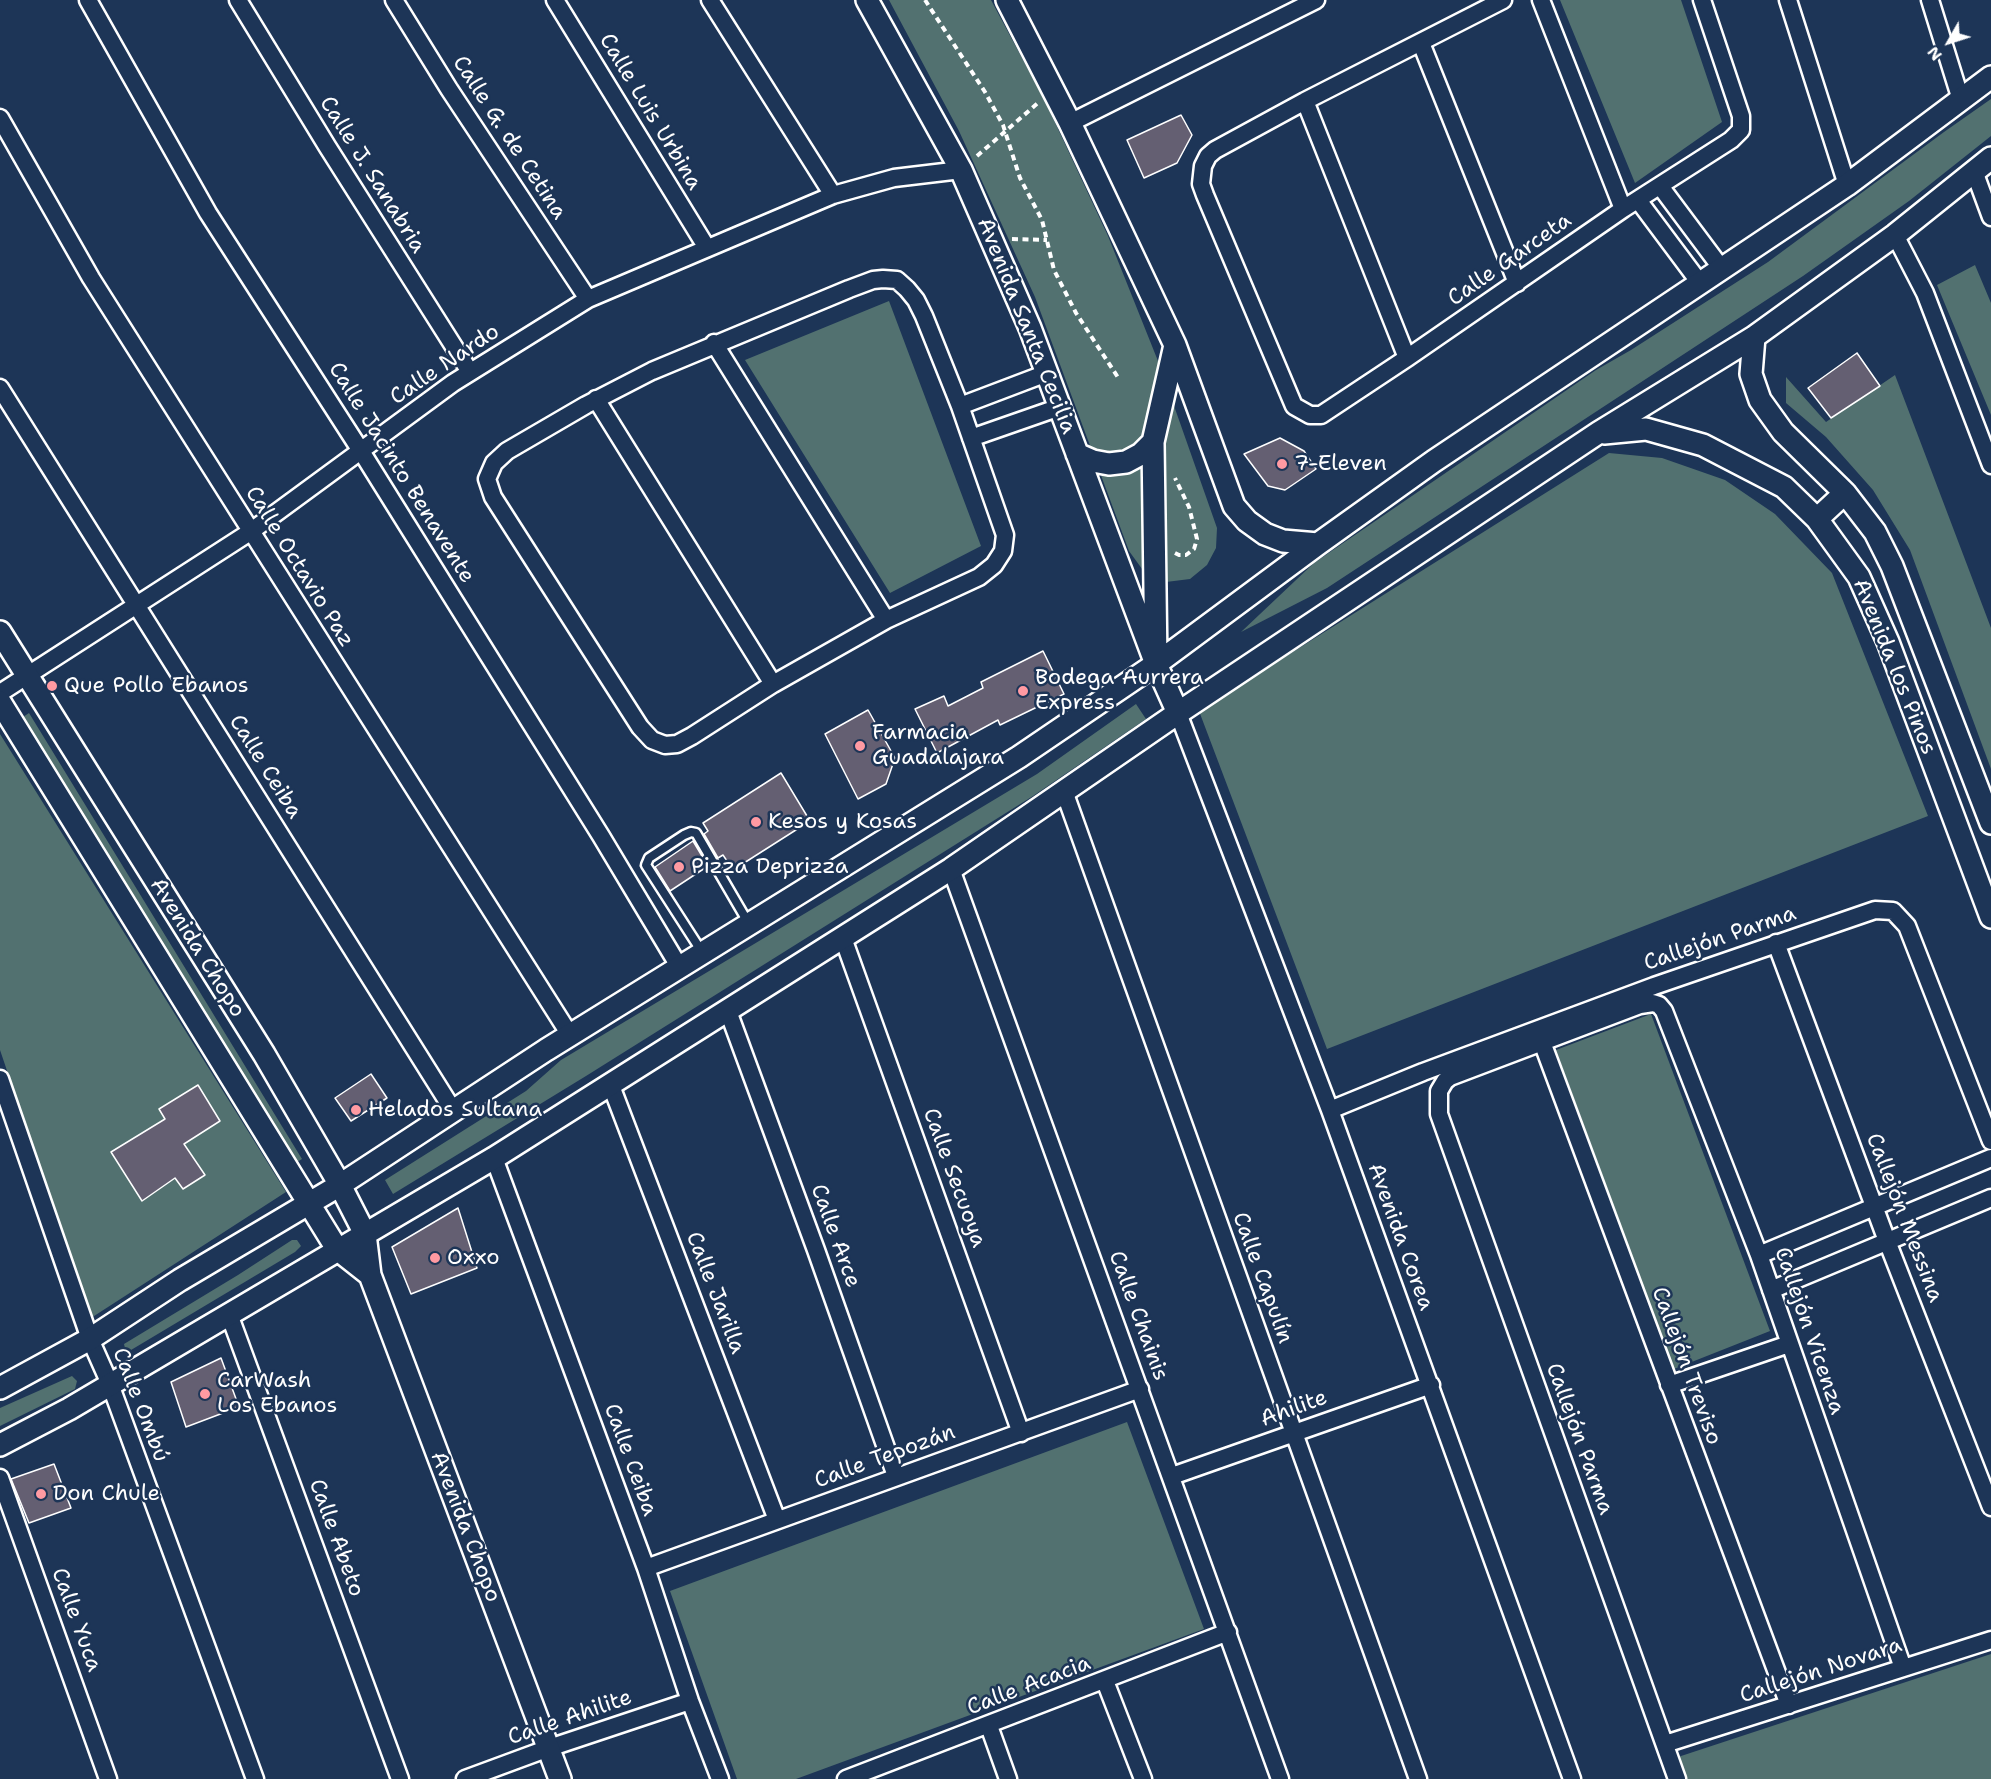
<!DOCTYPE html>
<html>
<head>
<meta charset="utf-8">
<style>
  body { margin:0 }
  #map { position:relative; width:1991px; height:1779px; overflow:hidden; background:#1d3557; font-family:"Shantell Sans",sans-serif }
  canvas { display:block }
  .north { position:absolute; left:1919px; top:12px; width:60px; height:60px; -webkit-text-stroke:4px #1d3557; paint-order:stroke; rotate:231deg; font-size:16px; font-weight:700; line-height:24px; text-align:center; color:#fff }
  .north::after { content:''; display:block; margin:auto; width:21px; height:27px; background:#fff; clip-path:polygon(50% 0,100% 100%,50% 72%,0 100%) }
</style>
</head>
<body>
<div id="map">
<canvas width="1991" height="1779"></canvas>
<div class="north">N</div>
</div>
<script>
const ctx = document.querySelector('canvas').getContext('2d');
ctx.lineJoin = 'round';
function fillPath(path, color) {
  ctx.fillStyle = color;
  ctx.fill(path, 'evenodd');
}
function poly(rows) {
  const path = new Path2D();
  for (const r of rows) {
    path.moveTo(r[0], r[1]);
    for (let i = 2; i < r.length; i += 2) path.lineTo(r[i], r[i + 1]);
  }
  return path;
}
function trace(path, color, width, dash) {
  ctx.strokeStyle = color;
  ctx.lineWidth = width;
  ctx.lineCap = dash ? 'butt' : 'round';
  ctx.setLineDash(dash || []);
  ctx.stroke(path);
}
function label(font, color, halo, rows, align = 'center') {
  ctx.font = font + ' "Shantell Sans",sans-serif';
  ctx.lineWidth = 5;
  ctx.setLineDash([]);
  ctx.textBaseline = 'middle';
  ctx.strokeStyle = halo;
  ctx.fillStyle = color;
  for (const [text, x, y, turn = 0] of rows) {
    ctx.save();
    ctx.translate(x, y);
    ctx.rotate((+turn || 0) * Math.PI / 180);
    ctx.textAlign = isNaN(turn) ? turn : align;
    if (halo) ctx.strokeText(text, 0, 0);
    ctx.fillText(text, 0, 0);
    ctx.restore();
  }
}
const green = poly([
  [889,0,991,0,1045,101,1108,236,1160,366,1217,528,1216,548,1207,565,1190,579,1166,582,1145,573,1129,551,1035,297,959,131],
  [1560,0,1681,0,1722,122,1635,183],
  [1991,99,1991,136,1909,201,1803,276,1327,588,1241,632,1314,563,1596,370,1631,350,1768,262,1944,132],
  [1975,265,1991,303,1991,415,1937,285],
  [889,301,981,546,890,593,745,360],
  [1895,375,1991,628,1991,769,1910,550,1873,490,1826,437,1786,403,1786,377,1826,422],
  [1609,453,1662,458,1725,480,1775,514,1832,573,1928,816,1327,1049,1199,711],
  [1136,704,1146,719,1033,796,586,1076,393,1194,385,1180,526,1091,561,1060,1037,774],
  [29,713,302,1159,294,1164,17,721],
  [0,734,286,1192,91,1318,0,1050],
  [1651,1014,1770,1331,1674,1369,1556,1050],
  [292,1240,297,1240,301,1246,295,1252,126,1353,124,1344,238,1275],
  [72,1376,77,1381,75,1389,0,1426,0,1408],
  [1127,1422,1204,1629,796,1779,737,1779,670,1591],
  [1991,1654,1991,1779,1687,1779,1678,1757]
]);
const building = poly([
  [1181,115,1192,135,1177,163,1144,178,1127,140,1181,115],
  [1857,353,1880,386,1831,418,1808,388,1857,353],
  [1280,438,1304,451,1316,469,1285,490,1268,486,1244,454,1280,438],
  [1043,651,1064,694,1000,725,998,720,937,753,915,709,944,696,948,706,983,688,981,682,1043,651],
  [868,710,895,758,886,784,858,799,825,734,868,710],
  [781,773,810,821,733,870,723,855,718,858,704,834,708,831,703,823,781,773],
  [693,841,708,866,670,891,655,867,693,841],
  [371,1074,387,1098,351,1121,335,1098,371,1074],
  [198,1085,220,1121,184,1144,205,1175,183,1189,175,1178,142,1201,111,1152,165,1119,159,1109,198,1085],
  [458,1208,477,1268,411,1294,392,1247,458,1208],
  [221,1358,239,1407,186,1427,171,1382,221,1358],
  [54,1464,71,1508,29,1523,11,1479,54,1464]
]);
const path = poly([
  [925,0,985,92,1003,125,1020,178,1042,220,1054,270,1076,313,1119,379],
  [977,156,1039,102],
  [1012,239,1047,240],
  [1175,553,1179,555,1186,555,1194,549,1197,539,1189,507,1175,478]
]);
const service = poly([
  [702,952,646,865,649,858,684,835,691,832,696,833,749,924]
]);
const minor = poly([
  [88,0,208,213,361,451,601,836,680,968],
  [238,0,327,146,470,372],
  [394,0,449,89,588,299],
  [555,0,707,248],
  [710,0,833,195],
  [1503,0,1305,101,1215,150,1208,156,1203,166,1201,184,1205,195,1294,406,1310,415,1321,415,1407,358,1623,209,1731,140,1741,130,1741,116,1702,0],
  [1541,0,1623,209],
  [1788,0,1847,185],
  [1930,0,1961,100],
  [1421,43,1517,283],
  [1305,101,1407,358],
  [0,118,91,278,570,1035],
  [1070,123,1316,0],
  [1974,171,1991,217],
  [1660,186,1722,269],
  [1638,200,1700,283],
  [1895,235,1925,293,1991,465],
  [883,279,897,280,907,289,916,300,924,316,960,406,1005,535,1003,551,994,565,979,577,886,620,773,684,692,736,677,744,665,745,652,740,640,727,493,497,487,479,494,463,507,451,586,405,652,371,849,289,873,280,883,279],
  [714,343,886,620],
  [0,388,453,1110],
  [596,399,773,684],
  [960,406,1047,373],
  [971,438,1060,407],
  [0,693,250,532,453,383,588,299,833,195,894,178,961,170],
  [1178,713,1330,1110,1572,1779],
  [1064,791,1418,1779],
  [951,869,1280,1779],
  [843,938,1021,1433],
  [1776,943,1887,1241,1991,1507],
  [728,1011,816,1250,896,1476],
  [1542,1042,1789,1705],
  [0,1079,90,1339,110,1384,255,1779],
  [610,1083,777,1520],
  [1330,1110,1423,1072,1654,986,1875,910,1893,911,1907,926,1991,1141],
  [494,1158,646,1568,690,1701,720,1779],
  [1759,1255,1991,1158],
  [1771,1290,1991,1198],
  [229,1314,400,1779],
  [1669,1385,1789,1344],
  [1172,1476,1431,1385],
  [0,1478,108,1779],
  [646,1568,1140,1389],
  [1105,1681,1143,1779],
  [989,1726,1008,1779],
  [1665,1744,1991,1640],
  [465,1779,549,1748,690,1701],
  [846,1779,1228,1632],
  [1677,1779,1439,1114,1439,1091,1445,1081,1450,1077,1640,1005,1653,1003,1659,1005,1664,1011,1759,1255,1903,1668]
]);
const tertiary = poly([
  [867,0,961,170,1030,328,1156,664],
  [1007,0,1070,123,1175,345,1234,506,1247,521,1265,534,1283,541,1318,544],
  [1754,337,1751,374,1760,400,1783,432,1845,493,1875,532,1892,566,1991,823],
  [1175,345,1153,442,1156,664,1178,713],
  [1604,433,1646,429,1703,445,1784,487,1817,519,1859,577,1888,642,1991,917],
  [1077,454,1093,461,1109,464,1126,462,1141,454,1153,442],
  [1817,519,1845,493],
  [0,632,264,1054,340,1185,365,1234,370,1275,560,1779],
  [0,702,337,1249,370,1275],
  [0,1388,90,1339,180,1280,340,1185,546,1050,1019,757,1156,664,1318,544,1434,461,1847,185,1991,77],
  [0,1445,69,1409,494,1158,951,869,1178,713,1598,433,1754,337,1895,235,1991,158]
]);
const markers = [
  [1282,464,6,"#ff9aa2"],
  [52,686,6,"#ff9aa2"],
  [1023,691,6,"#ff9aa2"],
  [860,746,6,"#ff9aa2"],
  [756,822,6,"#ff9aa2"],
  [679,867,6,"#ff9aa2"],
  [356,1110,6,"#ff9aa2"],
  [435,1258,6,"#ff9aa2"],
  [205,1394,6,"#ff9aa2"],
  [41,1494,6,"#ff9aa2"]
];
const streetNames = [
  ["Calle Luis Urbina",650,112,59],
  ["Calle G. de Cetina",509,138,57],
  ["Calle J. Sanabria",372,175,58],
  ["Calle Garceta",1510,260,-35],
  ["Avenida Santa Cecilia",1026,326,68],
  ["Calle Nardo",445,365,-34],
  ["Calle Jacinto Benavente",401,473,58],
  ["Calle Octavio Paz",299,567,58],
  ["Avenida los Pinos",1894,667,68],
  ["Calle Ceiba",265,767,58],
  ["Callejón Parma",1720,939,-19],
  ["Avenida Chopo",197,948,58],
  ["Calle Secuoya",954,1178,70],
  ["Callejón Messina",1904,1218,69],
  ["Calle Arce",835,1236,70],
  ["Avenida Corea",1400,1237,70],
  ["Calle Capulín",1262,1278,70],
  ["Calle Jarilla",715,1293,69],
  ["Calle Chainis",1138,1316,70],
  ["Callejón Vicenza",1809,1331,71],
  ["Callejón Treviso",1686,1366,70],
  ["Calle Ombú",140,1405,69],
  ["Ahilite",1294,1409,-20],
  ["Callejón Parma",1579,1439,70],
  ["Calle Tepozán",885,1457,-20],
  ["Calle Ceiba",630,1460,70],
  ["Avenida Chopo",465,1527,69],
  ["Calle Abeto",336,1538,70],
  ["Calle Yuca",76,1620,70],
  ["Callejón Novara",1821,1671,-18],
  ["Calle Acacia",1029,1686,-21],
  ["Calle Ahilite",570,1718,-19]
];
const poiNames = [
  ["7-Eleven",1294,464],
  ["Bodega Aurrera",1035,678],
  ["Express",1035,703],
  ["Que Pollo Ebanos",64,686],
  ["Farmacia",872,733],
  ["Guadalajara",872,758],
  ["Kesos y Kosas",768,822],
  ["Pizza Deprizza",691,867],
  ["Helados Sultana",368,1110],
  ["Oxxo",447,1258],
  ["CarWash",217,1381],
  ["Los Ebanos",217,1406],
  ["Don Chule",53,1494]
];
fillPath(green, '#527170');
fillPath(building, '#645f72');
trace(building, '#fff', 1.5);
trace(service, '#fff', 13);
trace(minor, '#fff', 21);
trace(tertiary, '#fff', 26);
trace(path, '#fff', 4, [6, 4.5]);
trace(service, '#1d3557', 8);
trace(minor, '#1d3557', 16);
trace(tertiary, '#1d3557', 21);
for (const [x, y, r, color] of markers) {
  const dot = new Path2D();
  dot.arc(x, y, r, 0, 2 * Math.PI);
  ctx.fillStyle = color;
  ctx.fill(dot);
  trace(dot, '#1d3557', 2);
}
label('22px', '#fff', '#1d3557', streetNames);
label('22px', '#fff', '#1d3557', poiNames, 'left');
</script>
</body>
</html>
